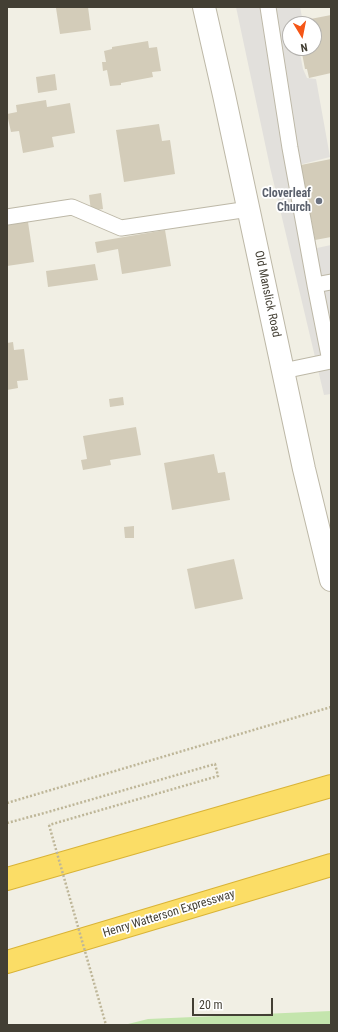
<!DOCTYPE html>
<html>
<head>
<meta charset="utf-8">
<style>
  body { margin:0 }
  #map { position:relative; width:338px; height:1032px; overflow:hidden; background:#f1efe4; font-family:"Roboto Condensed",sans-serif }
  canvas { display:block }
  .frame { position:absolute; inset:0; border:8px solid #433f34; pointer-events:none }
  .north { position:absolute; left:282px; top:16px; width:40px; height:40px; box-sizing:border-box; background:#fff; border:1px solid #b4b2ae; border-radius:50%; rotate:170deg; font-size:11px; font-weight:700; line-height:16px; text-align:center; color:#433f34 }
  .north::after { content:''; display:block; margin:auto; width:14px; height:18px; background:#f55617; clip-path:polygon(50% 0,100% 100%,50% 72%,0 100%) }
  .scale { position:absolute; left:192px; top:998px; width:81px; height:18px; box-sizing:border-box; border:2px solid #433f34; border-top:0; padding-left:5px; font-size:12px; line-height:14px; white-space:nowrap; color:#433f34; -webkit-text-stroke:3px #fff; paint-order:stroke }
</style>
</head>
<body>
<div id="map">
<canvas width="338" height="1032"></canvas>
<div class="frame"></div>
<div class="north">N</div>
<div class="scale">20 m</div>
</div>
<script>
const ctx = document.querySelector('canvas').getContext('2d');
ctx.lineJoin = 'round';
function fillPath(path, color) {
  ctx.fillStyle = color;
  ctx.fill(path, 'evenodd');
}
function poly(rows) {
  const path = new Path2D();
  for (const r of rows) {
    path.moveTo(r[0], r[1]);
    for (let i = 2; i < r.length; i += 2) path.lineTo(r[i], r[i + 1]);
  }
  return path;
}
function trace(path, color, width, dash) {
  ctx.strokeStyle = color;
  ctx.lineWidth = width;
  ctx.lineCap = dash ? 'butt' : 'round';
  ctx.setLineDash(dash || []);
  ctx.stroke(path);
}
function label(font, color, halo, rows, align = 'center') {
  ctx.font = font + ' "Roboto Condensed",sans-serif';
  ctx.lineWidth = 3.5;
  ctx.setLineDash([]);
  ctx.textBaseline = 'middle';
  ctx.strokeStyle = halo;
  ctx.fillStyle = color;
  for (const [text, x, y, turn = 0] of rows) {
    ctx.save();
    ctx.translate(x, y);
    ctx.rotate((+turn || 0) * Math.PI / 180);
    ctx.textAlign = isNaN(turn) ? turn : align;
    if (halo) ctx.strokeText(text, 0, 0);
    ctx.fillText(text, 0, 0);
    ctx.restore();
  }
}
const green = poly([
  [331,1011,331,1025,124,1025,148,1019]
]);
const parking = poly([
  [236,7,300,7,302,17,295,18,295,24,290,24,290,48,299,48,303,69,307,78,316,79,330,157,299,165,317,248,331,245,331,394,324,395,270,167]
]);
const building = poly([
  [62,7,88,7,91,30,60,34,56,8],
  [331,15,331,73,309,78,307,69,305,69,301,48,314,48,314,24,296,24,295,22],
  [148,41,149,48,157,47,161,71,152,72,153,77,121,83,121,85,110,86,107,70,103,71,102,62,106,62,104,51,112,49,112,47],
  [55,74,57,90,38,93,36,77],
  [46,100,47,107,70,103,75,133,52,137,54,147,23,153,19,131,11,132,7,114,17,112,16,105],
  [159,124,162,141,170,140,175,174,124,182,116,130],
  [331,159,331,237,315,240,301,165],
  [101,193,103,209,91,211,89,195],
  [28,222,34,262,7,266,7,225],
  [165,230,171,266,122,274,118,249,97,253,95,242],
  [95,264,98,280,48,287,46,271],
  [13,342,14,350,24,349,28,380,17,381,18,388,7,390,7,343],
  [123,397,124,405,110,407,109,399],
  [136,427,141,455,110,460,111,465,83,470,81,460,87,459,83,436],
  [214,454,218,473,225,472,230,500,172,510,164,463],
  [134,526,134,538,125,538,124,527],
  [234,559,243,599,195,609,187,569]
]);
const path = poly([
  [7,803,331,707],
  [7,823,48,812,215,764,218,776,49,825]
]);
const service = poly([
  [268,7,290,148,315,285,331,282],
  [7,217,72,207,121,228,249,209],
  [315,285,330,361],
  [283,371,331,361]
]);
const minor = poly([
  [204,7,224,95,304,469,331,580]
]);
const motorway = poly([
  [7,879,331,786],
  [7,962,331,865]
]);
const pathBridge = poly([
  [49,825,106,1025]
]);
const markers = [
  [319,201,4,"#6b7280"]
];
const worshipNames = [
  ["Cloverleaf",311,194],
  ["Church",311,208]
];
const streetNames = [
  ["Old Manslick Road",267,294,78],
  ["Henry Watterson Expressway",169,914,-17]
];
fillPath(green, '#c4e5ad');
fillPath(parking, '#e2e0dc');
fillPath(building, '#d3ccb9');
trace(service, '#bdb8a7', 17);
trace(minor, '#bdb8a7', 24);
trace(motorway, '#d9b336', 24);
trace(path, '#beb698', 2.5, [2, 2]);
trace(service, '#fff', 15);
trace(minor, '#fff', 22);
trace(motorway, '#fbdd66', 22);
trace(pathBridge, '#beb698', 2.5, [2, 2]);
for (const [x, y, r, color] of markers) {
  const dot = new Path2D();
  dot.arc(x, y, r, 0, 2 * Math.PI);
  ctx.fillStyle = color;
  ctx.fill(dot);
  trace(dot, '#fff', 1.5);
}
label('bold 12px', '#5b616d', '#fff', worshipNames, 'right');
label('12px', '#433f34', '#fff', streetNames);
</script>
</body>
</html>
